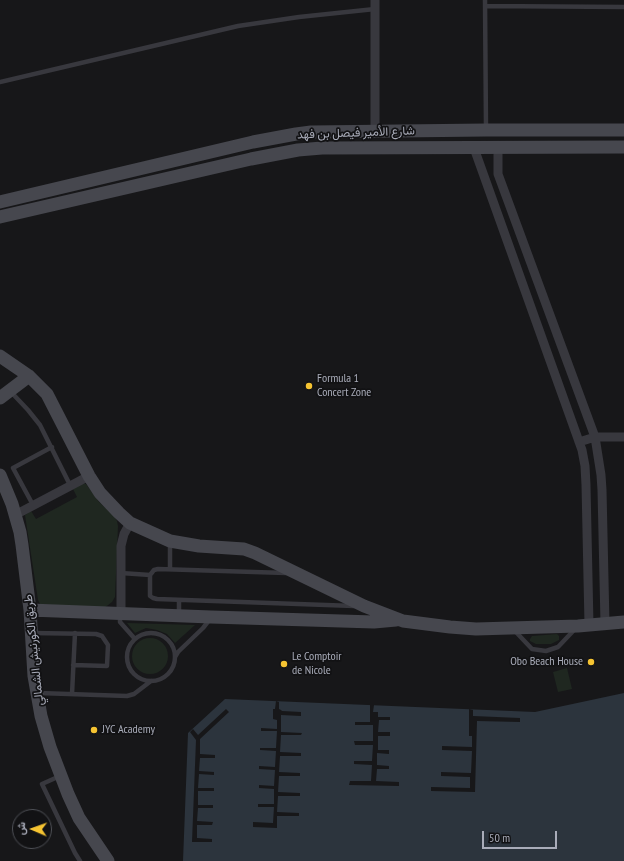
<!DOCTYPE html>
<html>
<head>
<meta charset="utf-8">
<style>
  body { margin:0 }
  #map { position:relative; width:624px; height:861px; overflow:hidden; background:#171719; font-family:"PT Sans Narrow",Vazirmatn,sans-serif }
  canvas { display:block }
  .north { position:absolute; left:12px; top:809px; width:40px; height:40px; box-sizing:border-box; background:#121214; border:1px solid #4e5056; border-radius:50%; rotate:272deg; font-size:11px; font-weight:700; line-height:16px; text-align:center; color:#a9acb9 }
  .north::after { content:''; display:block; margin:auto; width:14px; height:18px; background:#f6c432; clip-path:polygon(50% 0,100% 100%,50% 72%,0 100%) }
  .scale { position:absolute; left:482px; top:831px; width:75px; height:18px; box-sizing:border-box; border:2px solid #a9acb9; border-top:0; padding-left:5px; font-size:12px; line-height:14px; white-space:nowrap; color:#a9acb9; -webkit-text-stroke:3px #121214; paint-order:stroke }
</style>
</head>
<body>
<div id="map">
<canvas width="624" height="861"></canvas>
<div class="north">ش</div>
<div class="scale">50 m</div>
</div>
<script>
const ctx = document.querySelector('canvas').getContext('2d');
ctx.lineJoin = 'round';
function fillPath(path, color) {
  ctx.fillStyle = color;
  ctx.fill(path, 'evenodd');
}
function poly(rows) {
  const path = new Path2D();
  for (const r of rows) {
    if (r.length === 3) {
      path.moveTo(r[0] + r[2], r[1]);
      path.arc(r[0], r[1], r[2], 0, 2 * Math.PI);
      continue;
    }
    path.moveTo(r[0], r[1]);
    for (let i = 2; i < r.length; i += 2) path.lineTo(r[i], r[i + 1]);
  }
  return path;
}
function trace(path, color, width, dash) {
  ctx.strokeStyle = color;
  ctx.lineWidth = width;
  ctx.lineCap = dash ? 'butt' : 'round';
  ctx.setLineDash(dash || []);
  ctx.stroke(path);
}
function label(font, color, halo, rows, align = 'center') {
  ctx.font = font + ' "PT Sans Narrow",Vazirmatn,sans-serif';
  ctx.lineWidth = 3.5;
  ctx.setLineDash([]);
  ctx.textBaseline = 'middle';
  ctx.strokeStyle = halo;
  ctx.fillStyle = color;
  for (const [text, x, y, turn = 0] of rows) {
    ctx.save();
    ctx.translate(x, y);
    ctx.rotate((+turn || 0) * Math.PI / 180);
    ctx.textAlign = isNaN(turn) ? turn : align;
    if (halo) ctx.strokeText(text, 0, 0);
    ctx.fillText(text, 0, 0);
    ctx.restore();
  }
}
const green = poly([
  [83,483,86,484,99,502,113,515,117,521,118,526,115,597,112,602,103,609,40,604,38,600,25,515,31,511,36,519,77,497,73,489],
  [127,623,195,625,175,643,167,634,157,630,146,628,135,633],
  [557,634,559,636,559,640,551,644,536,644,530,641,530,639,532,636],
  [150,656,18],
  [567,668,572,689,558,692,553,672]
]);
const water = poly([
  [624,693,624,861,183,861,188,733,225,699,535,712]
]);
const pier = poly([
  [276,701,279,702,279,709,281,710,282,711,301,712,301,716,281,715,281,732,302,733,301,735,281,735,280,752,301,753,301,756,280,756,279,772,300,773,300,776,279,776,278,792,300,793,300,796,278,796,277,812,299,813,299,816,277,816,277,828,253,827,253,822,273,823,274,807,258,807,258,804,274,804,274,789,259,788,259,785,274,786,275,770,259,769,259,766,275,767,276,751,260,750,260,748,276,748,277,731,261,731,261,728,277,729,277,720,273,719,273,709,275,709],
  [370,705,374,705,373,712,378,712,378,717,390,717,390,720,379,720,378,732,390,732,390,736,378,736,378,750,389,750,389,754,377,753,377,765,389,766,389,769,377,769,376,781,399,782,399,786,349,785,350,781,371,781,372,765,354,764,354,761,372,761,373,745,355,745,354,741,373,741,373,725,355,725,355,722,370,722],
  [226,709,229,712,200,739,200,754,215,755,215,758,200,758,199,771,214,772,214,775,199,774,198,788,214,788,214,791,198,791,198,805,213,805,213,808,198,808,197,821,213,822,212,825,197,825,197,838,212,839,212,842,192,842,196,740,190,732,193,729,198,735],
  [469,709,473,710,473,716,520,718,520,722,477,721,475,792,431,791,431,787,470,788,470,777,441,776,441,772,471,773,472,751,442,750,442,746,472,747,472,736,469,736]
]);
const service = poly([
  [485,0,486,128],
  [485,6,624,7],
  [0,82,238,26,299,17,375,9],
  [11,392,28,410,40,425,70,485],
  [33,505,13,468,52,447],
  [170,569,170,543],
  [121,573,150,575],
  [286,573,158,569,154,570,150,575,150,596,153,598,157,599,354,606],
  [179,614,179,600],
  [120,615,120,622,135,639],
  [514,630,532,649,546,651,558,647,576,628],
  [32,633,96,634,102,636,108,645,107,666,73,665],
  [151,657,24],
  [175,657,178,652,203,628,210,619],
  [39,693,127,696,134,694,151,681],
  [72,694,75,633],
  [60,776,42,784,75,853,80,861]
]);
const minor = poly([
  [375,0,375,131],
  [474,148,582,450,585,466,586,485,589,625],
  [498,148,498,174,595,437,601,475,602,490,605,624],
  [579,442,595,437,624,437],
  [15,515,89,476],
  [121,614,121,546,124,534,130,523]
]);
const secondary = poly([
  [0,202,253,142,296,134,311,132,486,130,624,130],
  [0,217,251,159,298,150,322,148,624,147],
  [0,356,29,376,47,394,89,476,100,493,119,513,130,523,170,541,199,546,244,549,255,553,364,606,403,621,450,627,476,629,578,626,624,622],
  [0,398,29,376],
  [0,475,12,504,20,532,22,545,30,610,34,676,41,716,50,747,68,794,79,818,108,861],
  [30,610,211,617,374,622,396,620]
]);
const markers = [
  [309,386,4,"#f6c432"],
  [591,662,4,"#f6c432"],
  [284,664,4,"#f6c432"],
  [94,730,4,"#f6c432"]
];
const streetNames = [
  ["شارع الأمير فيصل بن فهد",356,133,-2],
  ["طريق الكورنيش الشمالي",34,650,-96]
];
const poiNames = [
  ["Formula 1",317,379],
  ["Concert Zone",317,393],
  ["Le Comptoir",292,657],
  ["de Nicole",292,671],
  ["Obo Beach House",583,662,"right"],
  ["JYC Academy",102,730]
];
fillPath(green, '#1f2720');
fillPath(water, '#2c343d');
fillPath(pier, '#171719');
trace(service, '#38383e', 4.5);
trace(minor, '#38383e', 9);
trace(secondary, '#46474e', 13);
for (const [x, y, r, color] of markers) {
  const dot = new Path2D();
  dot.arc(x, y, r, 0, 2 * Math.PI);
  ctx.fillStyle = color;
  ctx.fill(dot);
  trace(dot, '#121214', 1.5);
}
label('12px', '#a9acb9', '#121214', streetNames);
label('12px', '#a9acb9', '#121214', poiNames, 'left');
</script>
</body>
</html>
